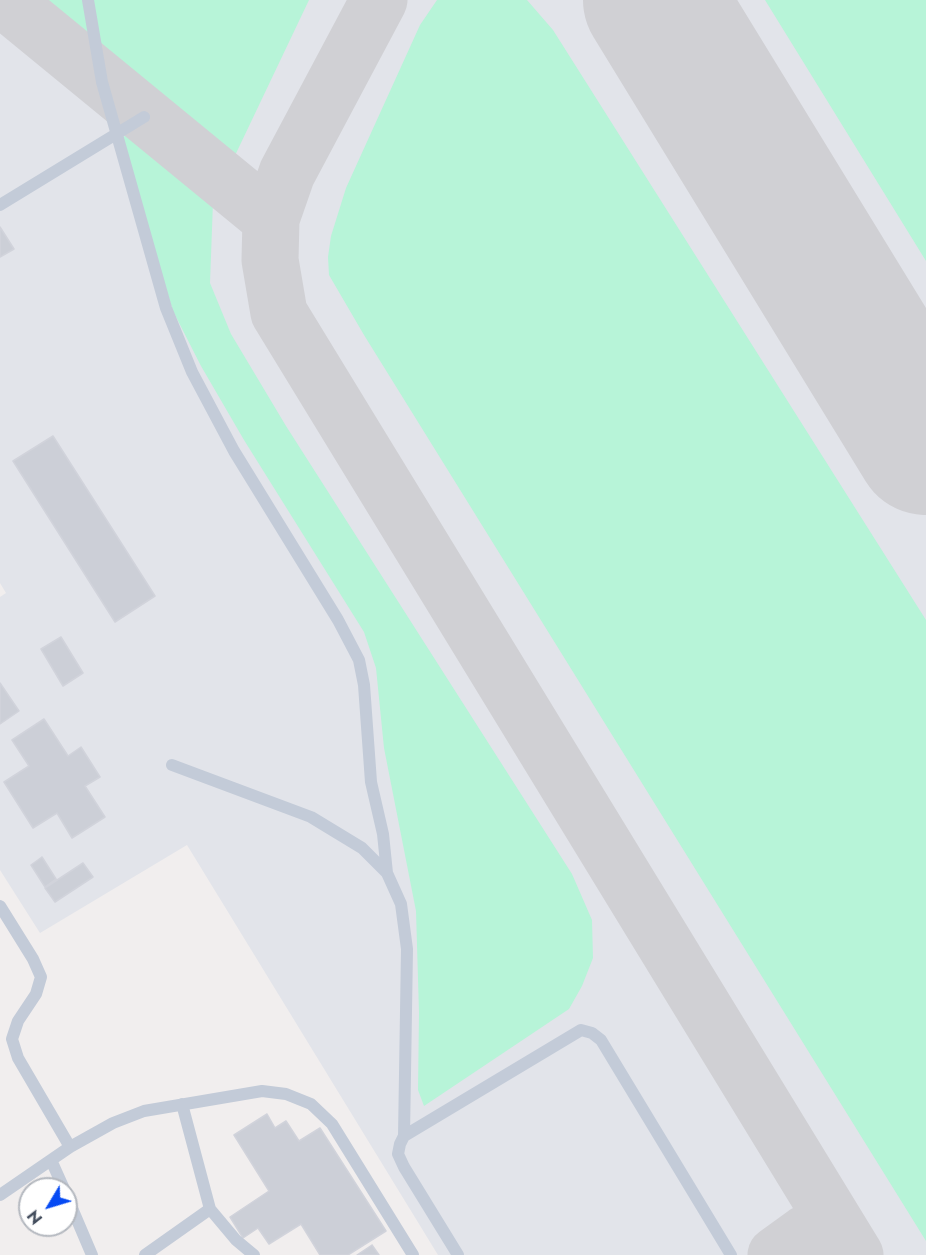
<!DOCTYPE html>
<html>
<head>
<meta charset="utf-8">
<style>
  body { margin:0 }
  #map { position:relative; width:926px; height:1255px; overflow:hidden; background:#f1eeee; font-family:Jost,sans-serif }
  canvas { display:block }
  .north { position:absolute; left:18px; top:1177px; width:60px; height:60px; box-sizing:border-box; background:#fff; border:2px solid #b4b8bf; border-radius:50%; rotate:232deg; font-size:16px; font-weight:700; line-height:24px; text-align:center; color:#444e5e }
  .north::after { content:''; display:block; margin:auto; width:21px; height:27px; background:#064af3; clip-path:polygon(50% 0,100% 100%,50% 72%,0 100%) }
</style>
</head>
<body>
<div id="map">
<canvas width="926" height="1255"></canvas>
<div class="north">N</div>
</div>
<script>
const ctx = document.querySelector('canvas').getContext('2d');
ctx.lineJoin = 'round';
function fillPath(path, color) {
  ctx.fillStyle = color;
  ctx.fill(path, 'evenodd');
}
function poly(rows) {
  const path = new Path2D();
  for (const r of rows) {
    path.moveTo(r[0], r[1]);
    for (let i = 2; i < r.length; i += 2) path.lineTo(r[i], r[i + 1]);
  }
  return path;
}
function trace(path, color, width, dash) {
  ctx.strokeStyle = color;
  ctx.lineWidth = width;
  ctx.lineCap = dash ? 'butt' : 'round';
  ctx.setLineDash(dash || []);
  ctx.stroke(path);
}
const airport = poly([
  [0,0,926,0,926,1255,438,1255,187,845,40,933,0,870,0,597,6,593,0,583]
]);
const green = poly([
  [26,0,309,0,230,166],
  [437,0,527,0,553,30,926,620,926,1241,364,335,329,275,328,257,331,236,346,188,420,25],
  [765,0,926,0,926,261],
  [137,134,157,138,220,188,213,202,210,283,231,334,286,426,572,874,592,920,593,958,582,986,569,1009,424,1106,418,1090,419,1013,416,911,384,748,376,668,364,632,244,440,201,366,173,311,120,137]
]);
const taxiway = poly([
  [4,0,271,219],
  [379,0,287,173,271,219,270,260,279,313,855,1255],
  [776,1255,805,1234,831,1219]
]);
const runway = poly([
  [654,0,926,444]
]);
const building = poly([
  [0,227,14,249,0,257,0,227],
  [53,436,155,596,115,622,13,461,53,436],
  [61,637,83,673,63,686,41,649,61,637],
  [0,683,19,711,0,724,0,683],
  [44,719,68,756,81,747,100,777,85,786,105,817,72,838,57,813,33,828,4,782,29,766,12,740,44,719],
  [42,857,56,879,45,887,31,865,42,857],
  [83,863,93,877,55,902,45,888,83,863],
  [267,1114,275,1128,286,1121,299,1141,320,1128,386,1231,348,1255,320,1255,301,1224,269,1244,258,1228,243,1238,230,1217,269,1191,234,1135,267,1114],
  [372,1245,379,1255,357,1255,372,1245]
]);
const lane = poly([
  [88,0,102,82,166,308,192,372,234,451,338,620,359,660,364,685,371,782,383,834,387,873],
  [0,205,144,117],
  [172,765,311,817,362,848,387,873,401,904,407,949,404,1136],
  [0,906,33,959,41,977,36,994,18,1021,12,1039,18,1058,70,1147],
  [182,1104,210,1209,236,1240,254,1255],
  [51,1160,64,1189],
  [66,1194,92,1255],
  [0,1195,70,1147,113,1123,144,1111,262,1091,286,1094,311,1104,332,1124,413,1255],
  [145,1255,210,1209],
  [458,1255,404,1167,398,1154,400,1144,404,1136,581,1030,592,1033,601,1040,731,1255]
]);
fillPath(airport, '#e2e4ea');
fillPath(green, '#b7f4d8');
trace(taxiway, '#d0d0d4', 57);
trace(runway, '#d0d0d4', 142);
fillPath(building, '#cccfd7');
trace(building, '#d1d3db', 1.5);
trace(lane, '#c3cbd8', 12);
</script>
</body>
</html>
